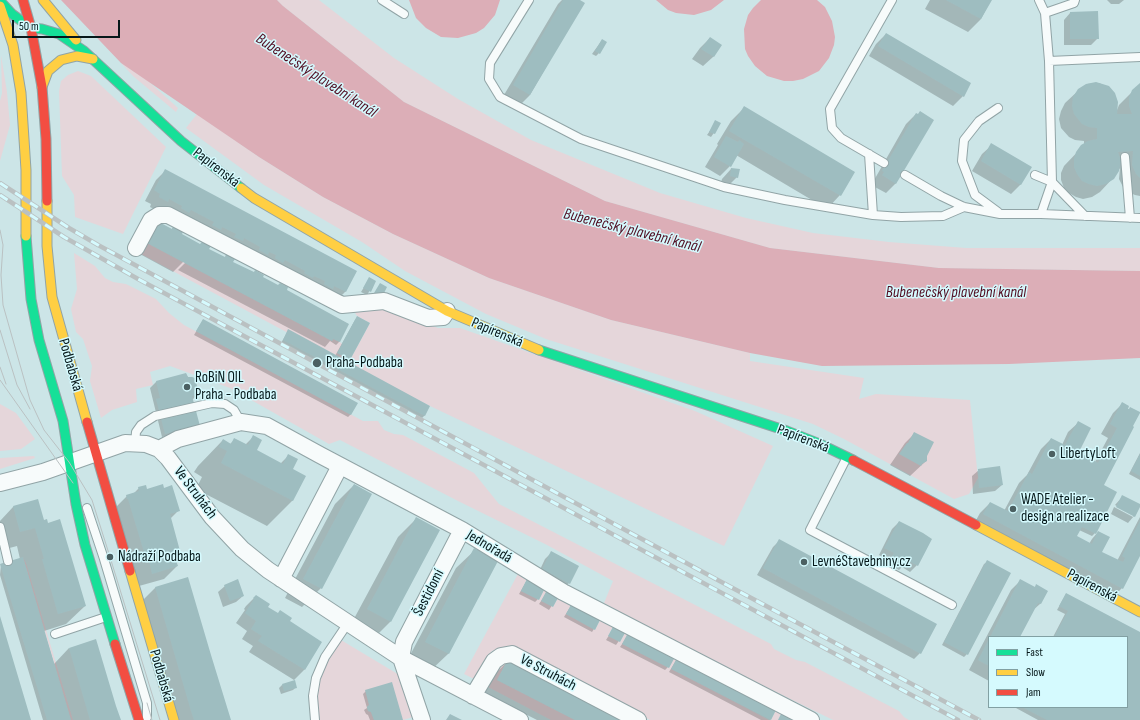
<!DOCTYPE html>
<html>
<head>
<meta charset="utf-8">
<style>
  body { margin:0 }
  #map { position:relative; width:1140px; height:720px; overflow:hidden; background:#cce5e7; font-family:"Sofia Sans Condensed",sans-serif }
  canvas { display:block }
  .legend { position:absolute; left:988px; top:636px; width:140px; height:72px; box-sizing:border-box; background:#d5fafe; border:1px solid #82a0a3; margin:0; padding:5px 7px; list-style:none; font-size:12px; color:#06181a }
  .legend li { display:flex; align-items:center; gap:8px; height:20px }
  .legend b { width:20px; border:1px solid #82a0a3 }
  .scale { position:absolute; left:12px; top:20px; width:108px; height:18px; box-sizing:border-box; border:2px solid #06181a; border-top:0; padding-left:5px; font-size:12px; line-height:14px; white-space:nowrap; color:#06181a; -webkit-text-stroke:3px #d5fafe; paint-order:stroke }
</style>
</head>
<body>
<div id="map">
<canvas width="1140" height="720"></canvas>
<ul class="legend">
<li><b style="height:5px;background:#16e098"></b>Fast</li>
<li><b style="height:5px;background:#ffcf43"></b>Slow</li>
<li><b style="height:5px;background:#f24e42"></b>Jam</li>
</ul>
<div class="scale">50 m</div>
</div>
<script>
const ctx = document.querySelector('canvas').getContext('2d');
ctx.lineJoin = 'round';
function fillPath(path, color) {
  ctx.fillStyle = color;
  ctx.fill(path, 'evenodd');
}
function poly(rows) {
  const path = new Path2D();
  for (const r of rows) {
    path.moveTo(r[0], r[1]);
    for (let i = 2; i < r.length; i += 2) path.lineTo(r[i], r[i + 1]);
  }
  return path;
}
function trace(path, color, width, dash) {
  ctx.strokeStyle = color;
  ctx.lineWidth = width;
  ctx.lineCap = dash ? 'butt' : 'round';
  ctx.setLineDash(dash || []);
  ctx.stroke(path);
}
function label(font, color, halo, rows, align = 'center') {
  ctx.font = font + ' "Sofia Sans Condensed",sans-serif';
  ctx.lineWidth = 3;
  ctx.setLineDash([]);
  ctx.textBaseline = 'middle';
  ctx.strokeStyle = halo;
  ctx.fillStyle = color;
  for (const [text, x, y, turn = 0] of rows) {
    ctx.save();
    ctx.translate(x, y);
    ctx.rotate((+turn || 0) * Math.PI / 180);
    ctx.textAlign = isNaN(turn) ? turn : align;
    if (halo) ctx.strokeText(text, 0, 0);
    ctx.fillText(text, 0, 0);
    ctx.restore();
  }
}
const green = poly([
  [277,0,319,0,394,58,458,99,531,140,660,193,746,218,813,233,889,242,966,248,1140,248,1140,271,939,268,770,248,605,201,404,102,283,6],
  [1,55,7,92,10,125,0,161,0,101,2,93],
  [121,63,147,80,178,108,176,112,133,76],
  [78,71,91,76,166,147,123,234,75,217,74,195,62,176,59,91,61,81,68,75],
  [197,114,259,157,323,197,393,234,489,278,611,320,750,353,750,361,864,378,859,399,876,394,970,400,978,478,969,494,954,499,844,439,813,424,546,339,486,314,405,271,362,242,264,185,186,128],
  [147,243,332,341,333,339,340,342,342,344,350,360,370,323,357,316,354,311,376,305,438,328,460,328,695,411,773,446,724,546,430,406,331,356,141,254],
  [74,253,95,266,105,278,113,282,126,284,156,299,169,313,184,325,363,421,378,421,384,430,394,434,403,435,474,473,499,504,771,644,774,649,796,660,805,662,899,711,904,717,909,720,833,720,656,633,604,603,613,581,547,545,458,501,340,440,329,444,230,388,170,366,150,372,153,385,136,389,137,402,112,410,101,418,90,381,92,366,83,339,76,332,71,309,77,289],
  [0,404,16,413,35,439,21,449,0,451],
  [34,456,35,458,0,469,0,458],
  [23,557,26,563,73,720,71,720],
  [519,572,782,712,778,720,771,720,776,710,672,669,769,720,650,720,514,650,498,649,492,651,483,662,474,679,464,674],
  [527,579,545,588,539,600,521,591],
  [559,596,553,607,542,601,541,601],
  [572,603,601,618,595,630,566,614],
  [614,625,626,631,620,642,608,636],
  [623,644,674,657,669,668],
  [341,640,401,676,413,717,403,720,369,705,367,707,368,711,371,712,374,720,319,720,316,703,320,678,327,662],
  [504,657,536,672,534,675,507,661,497,680,575,720,551,720,488,687]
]);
const water = poly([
  [61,0,277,0,283,6,404,102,605,201,770,248,939,268,1140,271,1140,358,1009,364,822,366,750,353,611,320,489,278,393,234,323,197,259,157,121,63],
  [409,0,500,0,495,15,484,28,476,33,458,38,441,37,426,28,416,18],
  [656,0,724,0,711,10,694,15,676,13,668,10],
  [761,0,817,0,825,7,832,21,835,37,834,45,829,58,819,71,803,79,793,81,784,81,767,76,755,66,748,56,745,49,744,29,748,15,753,8]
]);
const shadow = poly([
  [562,0,578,0,583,3,530,95,520,105,504,95,558,4],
  [930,0,991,0,981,19,968,32,925,9],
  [1107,0,1124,0,1119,4,1111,4],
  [1070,13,1098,38,1091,45,1064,45,1064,20],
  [886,34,963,96,953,106,869,56,876,44],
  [710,38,721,45,713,57,703,66,692,59,700,48],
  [602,40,599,53,596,56,592,54],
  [1099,83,1108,87,1117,110,1119,105,1140,84,1140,196,1135,195,1128,192,1123,187,1119,179,1120,168,1113,178,1100,192,1092,197,1083,199,1076,197,1069,193,1064,188,1061,180,1061,173,1064,166,1084,145,1084,141,1075,140,1069,137,1061,128,1059,119,1061,111,1065,103,1079,90,1087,84],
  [744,108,854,172,840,195,827,209,736,155,730,166,720,176,705,167,718,145,717,144,731,121],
  [916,114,896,183,886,193,873,186,873,182,906,124],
  [716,122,720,124,711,137,707,135],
  [992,145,1021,184,1011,194,972,171,982,154],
  [731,169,737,177,727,187,720,186,722,179],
  [165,171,356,272,345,292,335,302,150,207,151,204,145,201,156,180],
  [174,226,180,235,348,324,339,342,336,345,330,341,325,347,178,270,186,262,183,262,173,272,138,253,149,233,171,230],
  [369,279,375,282,367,295,361,292],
  [358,317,349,359,347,362,425,415,422,418,281,343,288,331,335,356,355,320],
  [203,320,351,414,348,417,194,335],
  [186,374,198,394,192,400,196,429,162,437,150,388,156,382],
  [1123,403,1128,406,1100,489,1095,533,1092,536,1079,530,1074,540,1089,544,1092,539,1098,532,1100,552,1117,561,1140,517,1140,554,1122,588,1116,594,974,524,980,513,990,503,1004,511,1019,483,1027,475,1041,449,1051,439,1062,445,1068,432,1078,423,1077,453,1095,462,1108,438,1101,434,1113,413],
  [915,433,926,456,926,461,910,476,890,465,905,443],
  [254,436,256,451,280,464,289,455,293,500,267,526,196,489,202,477,194,472,198,466,223,440,230,444,235,439,245,445],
  [1140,453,1140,480,1129,474],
  [979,470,1002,485,995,491,973,494,972,476],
  [354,485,321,588,302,607,285,598,335,504],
  [139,488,147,490,178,511,170,519,179,551,174,556,177,566,164,579,139,586,114,509,127,496,133,494],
  [1123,496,1134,516,1128,523,1111,514,1114,507,1133,517,1133,515,1115,505],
  [37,500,43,522,85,606,66,624,44,631,54,664,69,648,119,720,43,720,0,575,1,564,20,559,17,546,2,550,0,545,0,521,13,507],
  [416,519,390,622,372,640,349,628,398,537],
  [899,522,917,565,910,572,902,567,899,570,887,563,888,560,879,555,892,529],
  [779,541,920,653,914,659,757,575,773,547],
  [475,550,497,561,448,654,429,672,407,661,456,568],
  [551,553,569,583,563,589,537,576,545,559],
  [987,562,967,654,964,657,942,645,984,564],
  [187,578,230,720,170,720,136,607,155,588],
  [527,580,538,599,535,602,519,594],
  [1021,580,1034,588,1036,586,1047,591,1040,604,1032,611,1019,637,989,637,989,681,969,670,1011,590],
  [225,586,243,596,236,602,223,607,218,592],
  [548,591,558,596,549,610,539,604],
  [1066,594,1140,633,1140,720,1038,720,1016,708,1127,707,1127,637,1053,637,1065,614,1057,610],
  [256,596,266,607,321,642,304,670,294,680,249,652,253,646,242,639,247,631,236,623,245,610,244,609,246,606],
  [572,604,594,629,592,632,564,617],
  [615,626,625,632,616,645,606,640],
  [629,634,668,667,665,670,620,647],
  [677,659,775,710,770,720,761,720,669,672],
  [507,662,619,720,537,720,484,693,494,675],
  [282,685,296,687,293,690,281,694,279,688],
  [366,691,402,720,370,720,368,715,366,714,364,710,367,708,363,694]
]);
const building = poly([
  [563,0,580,0,585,3,530,95,513,85],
  [946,0,992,0,981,19],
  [1098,11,1099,39,1070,39,1070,12],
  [886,33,971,83,964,97,878,46],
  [710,37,722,45,714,57,701,49],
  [602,39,607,42,600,54,595,51],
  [1096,82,1109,86,1115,93,1118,102,1117,114,1132,114,1129,106,1129,98,1132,90,1140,83,1140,178,1136,174,1132,165,1133,151,1118,152,1121,161,1119,171,1114,179,1106,184,1097,186,1089,184,1082,181,1077,174,1074,167,1074,159,1076,152,1081,145,1088,141,1097,139,1097,128,1089,127,1082,124,1074,114,1072,106,1073,97,1078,89,1086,84],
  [744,106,855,172,841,196,729,131],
  [920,111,934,120,896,184,882,175,884,172,882,171,916,113,918,114],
  [715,120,721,123,715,134,709,132],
  [726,136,738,142,739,140,744,144,731,167,714,157],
  [991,143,1032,167,1021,185,981,161],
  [731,168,740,169,738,178,730,176],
  [165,169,357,271,346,292,334,286,333,289,324,284,325,281,314,276,313,278,304,273,305,271,285,260,283,263,275,258,276,255,269,252,268,255,259,250,260,247,244,238,243,241,234,237,236,234,222,227,221,230,212,225,214,222,191,210,189,213,181,208,182,206,169,199,168,202,159,197,160,194,154,190],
  [159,222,172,229,174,225,184,230,182,234,200,244,202,242,211,246,209,249,225,257,226,254,235,259,233,262,254,272,255,270,264,275,263,277,278,285,280,283,288,287,287,290,349,324,340,342,333,339,332,341,147,243],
  [369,277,376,281,371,292,363,288],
  [380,283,387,287,382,297,374,293],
  [357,316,370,323,350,360,337,353],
  [203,319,358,403,351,415,196,331],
  [288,329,430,406,425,416,283,340],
  [186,373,188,377,192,377,195,378,199,394,192,396,200,426,165,434,156,399,160,398,156,381],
  [1122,402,1129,406,1128,409,1129,409,1130,407,1140,412,1140,413,1133,426,1134,427,1104,485,1117,492,1096,534,1082,527,1077,536,1092,544,1098,531,1110,537,1102,552,1123,562,1125,558,1122,556,1140,521,1140,556,1123,589,983,514,990,502,1008,511,1029,472,1032,474,1051,438,1065,445,1078,421,1091,428,1079,452,1098,463,1117,428,1110,424],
  [914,432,934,442,927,456,927,461,922,464,921,466,899,454,907,443,908,443],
  [253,435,262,440,257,450,283,464,288,454,298,459,293,469,306,476,293,501,221,463,227,451,219,447,223,439,231,444,234,438,248,445],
  [1140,454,1140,476,1131,471],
  [1000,466,1003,485,979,488,978,469],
  [163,484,164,488,172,485,180,511,170,514,180,551,174,554,178,566,152,574,149,561,147,562,128,499,127,499,126,495,139,491,138,487,146,485,147,489],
  [354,484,372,494,322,589,303,579],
  [1122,495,1140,504,1140,507,1135,517,1116,507],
  [38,499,44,520,47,519,48,523,60,519,86,606,58,614,42,559,44,559,35,528,20,532,13,506],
  [416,517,440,530,391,622,367,609],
  [899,521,923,533,932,539,918,566,908,561,906,564,892,556,894,553,884,548],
  [779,539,937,624,921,654,763,568],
  [474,548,498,561,449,654,425,642],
  [551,551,579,566,570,584,542,569],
  [23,557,46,636,71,720,47,720,0,564],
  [987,560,1011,573,968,655,944,642],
  [188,577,211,655,231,720,194,720,191,711,155,587],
  [238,579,244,596,230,601,224,585],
  [527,579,545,588,539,600,521,591],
  [1020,579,1035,587,1036,584,1048,591,1041,604,1038,603,1020,637,990,637],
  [547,590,559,596,553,607,541,601],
  [1066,593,1140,632,1140,720,1047,720,1022,707,1127,707,1127,637,1054,637,1068,611,1059,606],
  [256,595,270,604,268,607,278,613,280,610,292,618,290,621,322,642,305,670,258,641,262,636,251,629,256,621,245,613,254,599,253,598],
  [572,603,601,618,595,630,566,614],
  [0,616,31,720,0,720],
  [614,625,626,631,620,642,608,636],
  [628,633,675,657,669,668,622,644],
  [96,639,116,706,121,720,90,720,69,648],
  [989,639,989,666,978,660],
  [677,658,776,710,771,720,671,669],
  [507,661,621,720,575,720,497,680],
  [295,680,297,688,284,691,282,684],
  [392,682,403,720,374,720,371,712,368,711,367,707,369,705,365,690],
  [782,712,798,720,778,720],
  [450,714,462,720,446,720]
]);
const lane = poly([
  [382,0,404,14],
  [529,0,490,63,489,79,500,97,581,139,724,187,785,200,873,215,901,217,943,216,964,207],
  [1039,0,1045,13,1049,61,1052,182,1041,214],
  [1045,13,1074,3,1075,0],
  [1049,61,1140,57],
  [998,108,979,121,964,140,962,161,975,195,998,212],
  [869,154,873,215],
  [1125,157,1130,218],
  [884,163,841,138,832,128,830,109,892,0],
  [905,175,941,196,964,207,1000,214,1041,214,1140,218],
  [1035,175,1052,182,1085,216],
  [135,443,136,432,141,425,155,416,212,403,225,404,234,410,241,422],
  [847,457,810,530,952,605],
  [87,508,104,559,147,703,147,717],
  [0,527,8,561],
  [55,634,106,617],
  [315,720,313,696,316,678,325,657,348,623]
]);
const street = poly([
  [136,248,151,220,159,215,168,215,342,305,384,301,428,318,443,317,447,311],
  [159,449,178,439,241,422,267,426,320,455,462,530,563,592,811,720],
  [0,483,43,472,125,443,146,444,159,449,168,458,212,517,242,549,268,570,401,658,520,720],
  [281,579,340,466],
  [473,696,494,661,501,656,512,654,638,720],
  [422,720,401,658,404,642,462,530]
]);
const fast = poly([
  [0,1,12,14,31,28,42,29,59,34,84,51,181,141,241,188],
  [26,236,31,299,39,340,63,421,76,504,85,545,115,644],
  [539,350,787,431,820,444,853,460]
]);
const slow = poly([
  [43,0,76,40],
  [0,6,13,45,21,93,26,170,26,236],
  [42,87,48,71,61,60,77,56,93,59],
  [241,188,254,198,447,311,539,350],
  [47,201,47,246,52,297,87,422],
  [976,525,1140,612],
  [130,571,174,720]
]);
const jam = poly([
  [23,0,31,28,42,87,46,139,47,201],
  [87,422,130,571],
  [853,460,976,525],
  [115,644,139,720]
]);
const tram = poly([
  [0,230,3,245,1,275,3,305,30,400,44,430,69,462,92,500,110,557,160,720],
  [0,330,17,385,30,409],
  [0,367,6,384],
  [0,380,73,483],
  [147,703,152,720]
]);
const rail = poly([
  [0,183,69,228,98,245,727,585,979,720],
  [0,195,64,237,138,279,958,720]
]);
const markers = [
  [317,363,5,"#4b6062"],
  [187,387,4,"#4b6062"],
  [1052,454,4,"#4b6062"],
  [1013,509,4,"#4b6062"],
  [110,557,4,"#4b6062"],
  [804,562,4,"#4b6062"]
];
const streetNames = [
  ["Papírenská",216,168,38],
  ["Papírenská",497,333,23],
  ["Podbabská",70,365,74],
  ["Papírenská",803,439,21],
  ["Ve Struhách",195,493,53],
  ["Jednořadá",489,547,31],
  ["Papírenská",1092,586,28],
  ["Šestidomí",429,593,-63],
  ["Ve Struhách",548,673,28],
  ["Podbabská",161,676,74]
];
const poiNames = [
  ["Praha-Podbaba",326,363],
  ["RoBiN OIL",195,378],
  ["Praha - Podbaba",195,395],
  ["LibertyLoft",1060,454],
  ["WADE Atelier -",1021,500],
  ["design a realizace",1021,517],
  ["Nádraží Podbaba",118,557],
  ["LevnéStavebniny.cz",812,562]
];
const waterNames = [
  ["Bubenečský plavební kanál",316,76,33],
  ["Bubenečský plavební kanál",632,231,14],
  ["Bubenečský plavební kanál",956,293]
];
fillPath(green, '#e5d6da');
fillPath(water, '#dcaeb7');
fillPath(shadow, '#0003');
fillPath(building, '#9ebdc0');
trace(lane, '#91a4a6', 10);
trace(street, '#91a4a6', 18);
trace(fast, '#91a4a6', 11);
trace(slow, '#91a4a6', 11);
trace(jam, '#91a4a6', 11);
trace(lane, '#f7fbfb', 8);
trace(street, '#f7fbfb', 16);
trace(fast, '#16e098', 9);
trace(slow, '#ffcf43', 9);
trace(jam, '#f24e42', 9);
trace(tram, '#bac1c2', 1);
trace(rail, '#bac1c2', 4.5);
trace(rail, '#d5fafe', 3, [9]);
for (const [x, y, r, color] of markers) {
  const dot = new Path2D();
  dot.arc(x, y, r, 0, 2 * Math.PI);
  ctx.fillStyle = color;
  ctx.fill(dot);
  trace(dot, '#d5fafe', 1.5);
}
label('15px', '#06181a', '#d5fafe', streetNames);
label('15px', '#06181a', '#d5fafe', poiNames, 'left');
label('italic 16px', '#520d22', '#d5fafe', waterNames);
</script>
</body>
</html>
